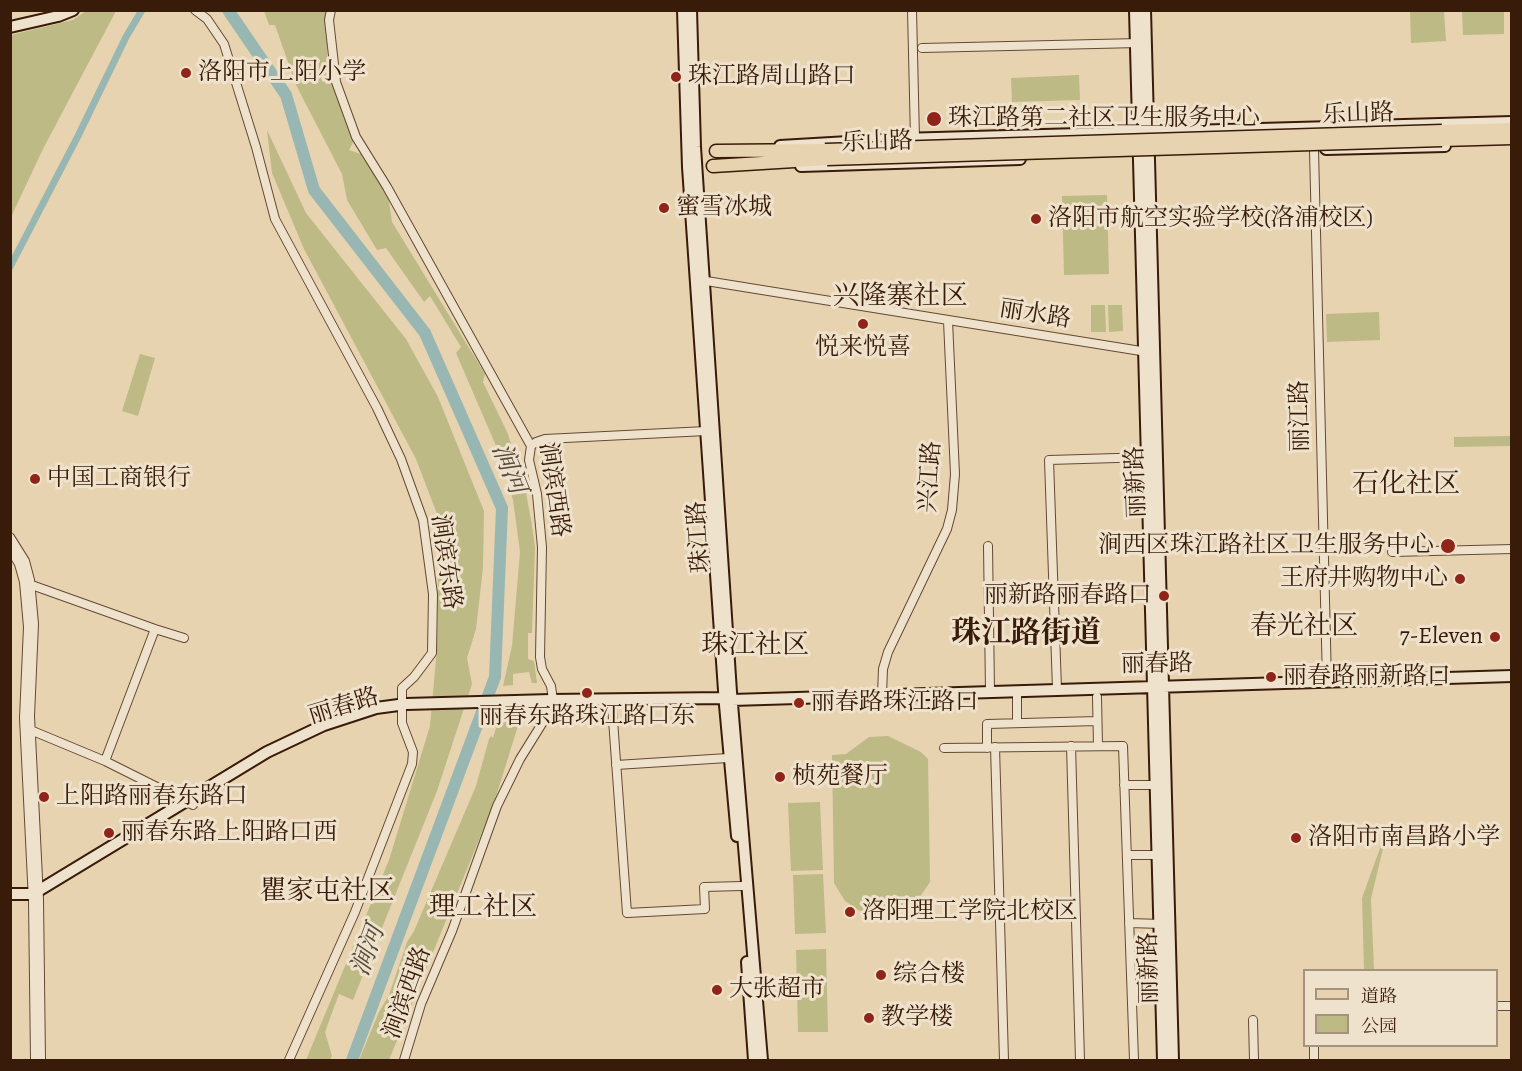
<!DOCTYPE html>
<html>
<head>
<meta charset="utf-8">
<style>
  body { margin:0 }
  #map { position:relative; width:1522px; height:1071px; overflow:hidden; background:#e7d3b0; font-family:Alegreya,"Noto Serif SC",serif }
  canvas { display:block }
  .frame { position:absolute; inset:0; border:12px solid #391b09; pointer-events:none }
  .legend { position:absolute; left:1303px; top:969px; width:195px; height:78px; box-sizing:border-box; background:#efe2cc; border:2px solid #a6927e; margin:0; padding:8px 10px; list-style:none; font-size:18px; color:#391b09 }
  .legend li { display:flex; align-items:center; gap:12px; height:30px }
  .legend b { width:30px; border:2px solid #a6927e }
</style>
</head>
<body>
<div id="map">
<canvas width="1522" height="1071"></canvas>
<div class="frame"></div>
<ul class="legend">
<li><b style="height:8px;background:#e7d3b0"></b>道路</li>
<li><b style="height:16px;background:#bdba86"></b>公园</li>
</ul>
</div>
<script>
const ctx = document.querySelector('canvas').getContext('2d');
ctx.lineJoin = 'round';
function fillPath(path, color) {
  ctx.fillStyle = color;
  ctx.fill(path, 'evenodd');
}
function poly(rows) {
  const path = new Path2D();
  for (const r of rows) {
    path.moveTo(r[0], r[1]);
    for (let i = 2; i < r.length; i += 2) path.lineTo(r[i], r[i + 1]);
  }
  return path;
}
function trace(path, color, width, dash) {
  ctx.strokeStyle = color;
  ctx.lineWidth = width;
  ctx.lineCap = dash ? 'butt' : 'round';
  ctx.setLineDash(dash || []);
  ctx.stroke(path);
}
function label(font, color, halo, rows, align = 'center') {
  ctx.font = font + ' Alegreya,"Noto Serif SC",serif';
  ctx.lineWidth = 6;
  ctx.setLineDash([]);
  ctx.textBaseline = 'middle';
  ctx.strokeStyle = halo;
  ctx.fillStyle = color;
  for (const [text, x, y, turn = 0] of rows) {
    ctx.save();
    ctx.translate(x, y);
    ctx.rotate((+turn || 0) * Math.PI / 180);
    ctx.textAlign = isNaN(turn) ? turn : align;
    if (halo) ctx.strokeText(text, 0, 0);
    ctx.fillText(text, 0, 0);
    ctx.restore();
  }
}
const green = poly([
  [86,11,116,11,43,149,11,217,11,35,73,20],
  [264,11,326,11,328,72,356,137,349,150,361,154,387,187,392,222,485,374,483,382,508,434,526,493,531,520,535,547,532,633,528,633,528,659,534,661,537,683,532,683,529,672,513,674,513,685,503,686,512,646,520,552,513,500,503,462,456,353,461,347,430,296,424,302,386,248,377,250,347,200,342,174,296,85,275,25,269,25],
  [1410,11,1444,11,1446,41,1411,43],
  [1462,11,1504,11,1504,34,1463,35],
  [1079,75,1080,100,1012,102,1011,78],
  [267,130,306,213,406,339,438,397,484,511,483,568,476,629,467,658,472,684,437,791,353,1000,339,994,325,1032,332,1056,330,1060,306,1060,389,860,430,726,437,649,439,519,416,459,304,249,272,173],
  [1107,195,1109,274,1064,275,1062,196],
  [1091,305,1105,305,1106,332,1091,332],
  [1108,305,1122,305,1123,331,1109,332],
  [1379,312,1380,340,1327,342,1326,314],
  [140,354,155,358,138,416,122,411],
  [1511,436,1511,446,1454,447,1454,437],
  [492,713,522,713,494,803,389,1060,359,1060,379,1012,389,995,407,942,414,931,476,786,489,739,491,736,493,738,496,728,489,719],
  [888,736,921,752,928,759,930,882,919,898,903,910,882,914,860,911,845,901,834,883,832,755,846,754,869,737],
  [820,802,823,870,791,871,788,803],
  [1389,823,1371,899,1374,969,1364,970,1362,898],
  [823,874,826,933,795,934,793,875],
  [826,949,828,1032,798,1032,796,950]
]);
const canal = poly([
  [10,267,78,136,126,37,142,10]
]);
const river = poly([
  [228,10,286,95,314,190,425,333,502,508,495,677,352,1060]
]);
const street = poly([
  [195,10,207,19,224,44,256,147,275,219,377,408,401,459,423,520,433,594,432,653,414,677,402,688,402,723,413,752,412,764,355,912,289,1060],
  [331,10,329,20,336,82,356,137,387,187,531,446,529,460,537,494,542,547,540,657,542,669,551,686,553,700,553,706,520,759,497,806,452,931,421,1004,404,1060],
  [912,10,915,139],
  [922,48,1139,43],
  [1314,150,1327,682],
  [700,280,1147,352],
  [531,446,536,442,545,439,706,431],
  [10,537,25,561,30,580,34,624,30,716,39,899,41,1060],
  [988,546,990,691],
  [10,549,19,564,24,582,28,627,24,718,33,901,35,1060],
  [1392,552,1512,549],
  [26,583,155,629],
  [1057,689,1049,460,1151,457],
  [1017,691,1017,723],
  [882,694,883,669,888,652,947,529,952,510,955,474,948,321],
  [1097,697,1098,746],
  [612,706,627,913,705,909,704,887,742,886],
  [28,729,105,761,193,805],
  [1071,746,1080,1060],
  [995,747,1004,1060],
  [944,748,1123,746,1134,1060],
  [987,748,987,724,1097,721],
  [105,761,155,629,184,638],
  [616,765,728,758],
  [1124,785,1159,785],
  [1127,855,1160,855],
  [1129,923,1162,924],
  [1132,994,1164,994],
  [1496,1006,1512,1006],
  [1253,1020,1254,1060],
  [1314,1046,1314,1060]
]);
const secondary = poly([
  [683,10,688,167,725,705,737,836],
  [691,10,695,147,731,692,762,1060],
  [1135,10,1163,1060],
  [1145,10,1173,1060],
  [10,27,58,16,73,10],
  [780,146,900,139,1512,122],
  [1326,149,1445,146],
  [801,166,1020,159],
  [10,894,33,894,267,752,324,725,376,708,406,704,551,700,724,698,732,700,1512,676],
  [747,962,754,1060]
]);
const primary = poly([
  [1442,131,1512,129],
  [1442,140,1512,138],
  [716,151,825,150],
  [713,166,827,159]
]);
const primaryBridge = poly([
  [825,150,1442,131],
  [827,159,1442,140]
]);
const markers = [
  [186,73,6,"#8f2418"],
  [676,77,6,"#8f2418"],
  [934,119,8,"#8f2418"],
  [664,208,6,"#8f2418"],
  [1036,219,6,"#8f2418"],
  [863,324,6,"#8f2418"],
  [35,479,6,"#8f2418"],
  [1448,546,8,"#8f2418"],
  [1460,579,6,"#8f2418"],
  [1164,596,6,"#8f2418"],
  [1495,637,6,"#8f2418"],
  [1271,677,6,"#8f2418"],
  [587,693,6,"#8f2418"],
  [799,703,6,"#8f2418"],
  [780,777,6,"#8f2418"],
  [44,797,6,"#8f2418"],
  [109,833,6,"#8f2418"],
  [1296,838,6,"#8f2418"],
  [850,912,6,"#8f2418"],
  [881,975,6,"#8f2418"],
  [717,990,6,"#8f2418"],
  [869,1018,6,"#8f2418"]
];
const poiNames = [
  ["洛阳市上阳小学",198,73],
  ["珠江路周山路口",688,77],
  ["珠江路第二社区卫生服务中心",948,119],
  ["蜜雪冰城",676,208],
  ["洛阳市航空实验学校(洛浦校区)",1048,219],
  ["悦来悦喜",863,348,"center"],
  ["中国工商银行",47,479],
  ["涧西区珠江路社区卫生服务中心",1434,546,"right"],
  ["王府井购物中心",1448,579,"right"],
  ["丽新路丽春路口",1152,596,"right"],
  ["7-Eleven",1483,637,"right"],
  ["丽春路丽新路口",1283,677],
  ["丽春路珠江路口",811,703],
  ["丽春东路珠江路口东",587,717,"center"],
  ["桢苑餐厅",792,777],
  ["上阳路丽春东路口",56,797],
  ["丽春东路上阳路口西",121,833],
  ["洛阳市南昌路小学",1308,838],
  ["洛阳理工学院北校区",862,912],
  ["综合楼",893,975],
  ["大张超市",729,990],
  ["教学楼",881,1018]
];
const streetNames = [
  ["乐山路",1358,115,-2],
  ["乐山路",877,143,-2],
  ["丽水路",1035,315,9],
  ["丽江路",1301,416,-91],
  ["兴江路",931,477,-86],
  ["丽新路",1137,482,-92],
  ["涧滨西路",553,490,82],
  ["珠江路",700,537,-94],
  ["涧滨东路",445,562,82],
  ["丽春路",1157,665,-1],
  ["丽春路",344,707,-17],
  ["丽新路",1150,968,-91],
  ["涧滨西路",408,993,-70]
];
const waterNames = [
  ["涧河",508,469,68],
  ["涧河",369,951,-70]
];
const quarterNames = [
  ["兴隆寨社区",900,297],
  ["石化社区",1406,485],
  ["春光社区",1304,627],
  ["珠江社区",755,646],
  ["瞿家屯社区",327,892],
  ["理工社区",483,908]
];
const districtNames = [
  ["珠江路街道",1026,635]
];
fillPath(green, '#bdba86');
trace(canal, '#98b7b2', 7);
trace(river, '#98b7b2', 12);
trace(street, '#644933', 10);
trace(secondary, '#391b09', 14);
trace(primary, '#391b09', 15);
trace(street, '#efe2cc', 8);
trace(secondary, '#efe2cc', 10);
trace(primary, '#e7d3b0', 12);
trace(primaryBridge, '#391b09', 15, []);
trace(primaryBridge, '#e7d3b0', 12);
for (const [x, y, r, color] of markers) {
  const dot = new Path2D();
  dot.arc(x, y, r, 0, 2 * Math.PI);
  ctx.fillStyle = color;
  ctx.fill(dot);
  trace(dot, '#efe2cc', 2);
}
label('24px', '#391b09', '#efe2cc', poiNames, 'left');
label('24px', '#391b09', '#efe2cc', streetNames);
label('italic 26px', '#564a3c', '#efe2cc', waterNames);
label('27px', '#391b09', '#efe2cc', quarterNames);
label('bold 30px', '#391b09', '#efe2cc', districtNames);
</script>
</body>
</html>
